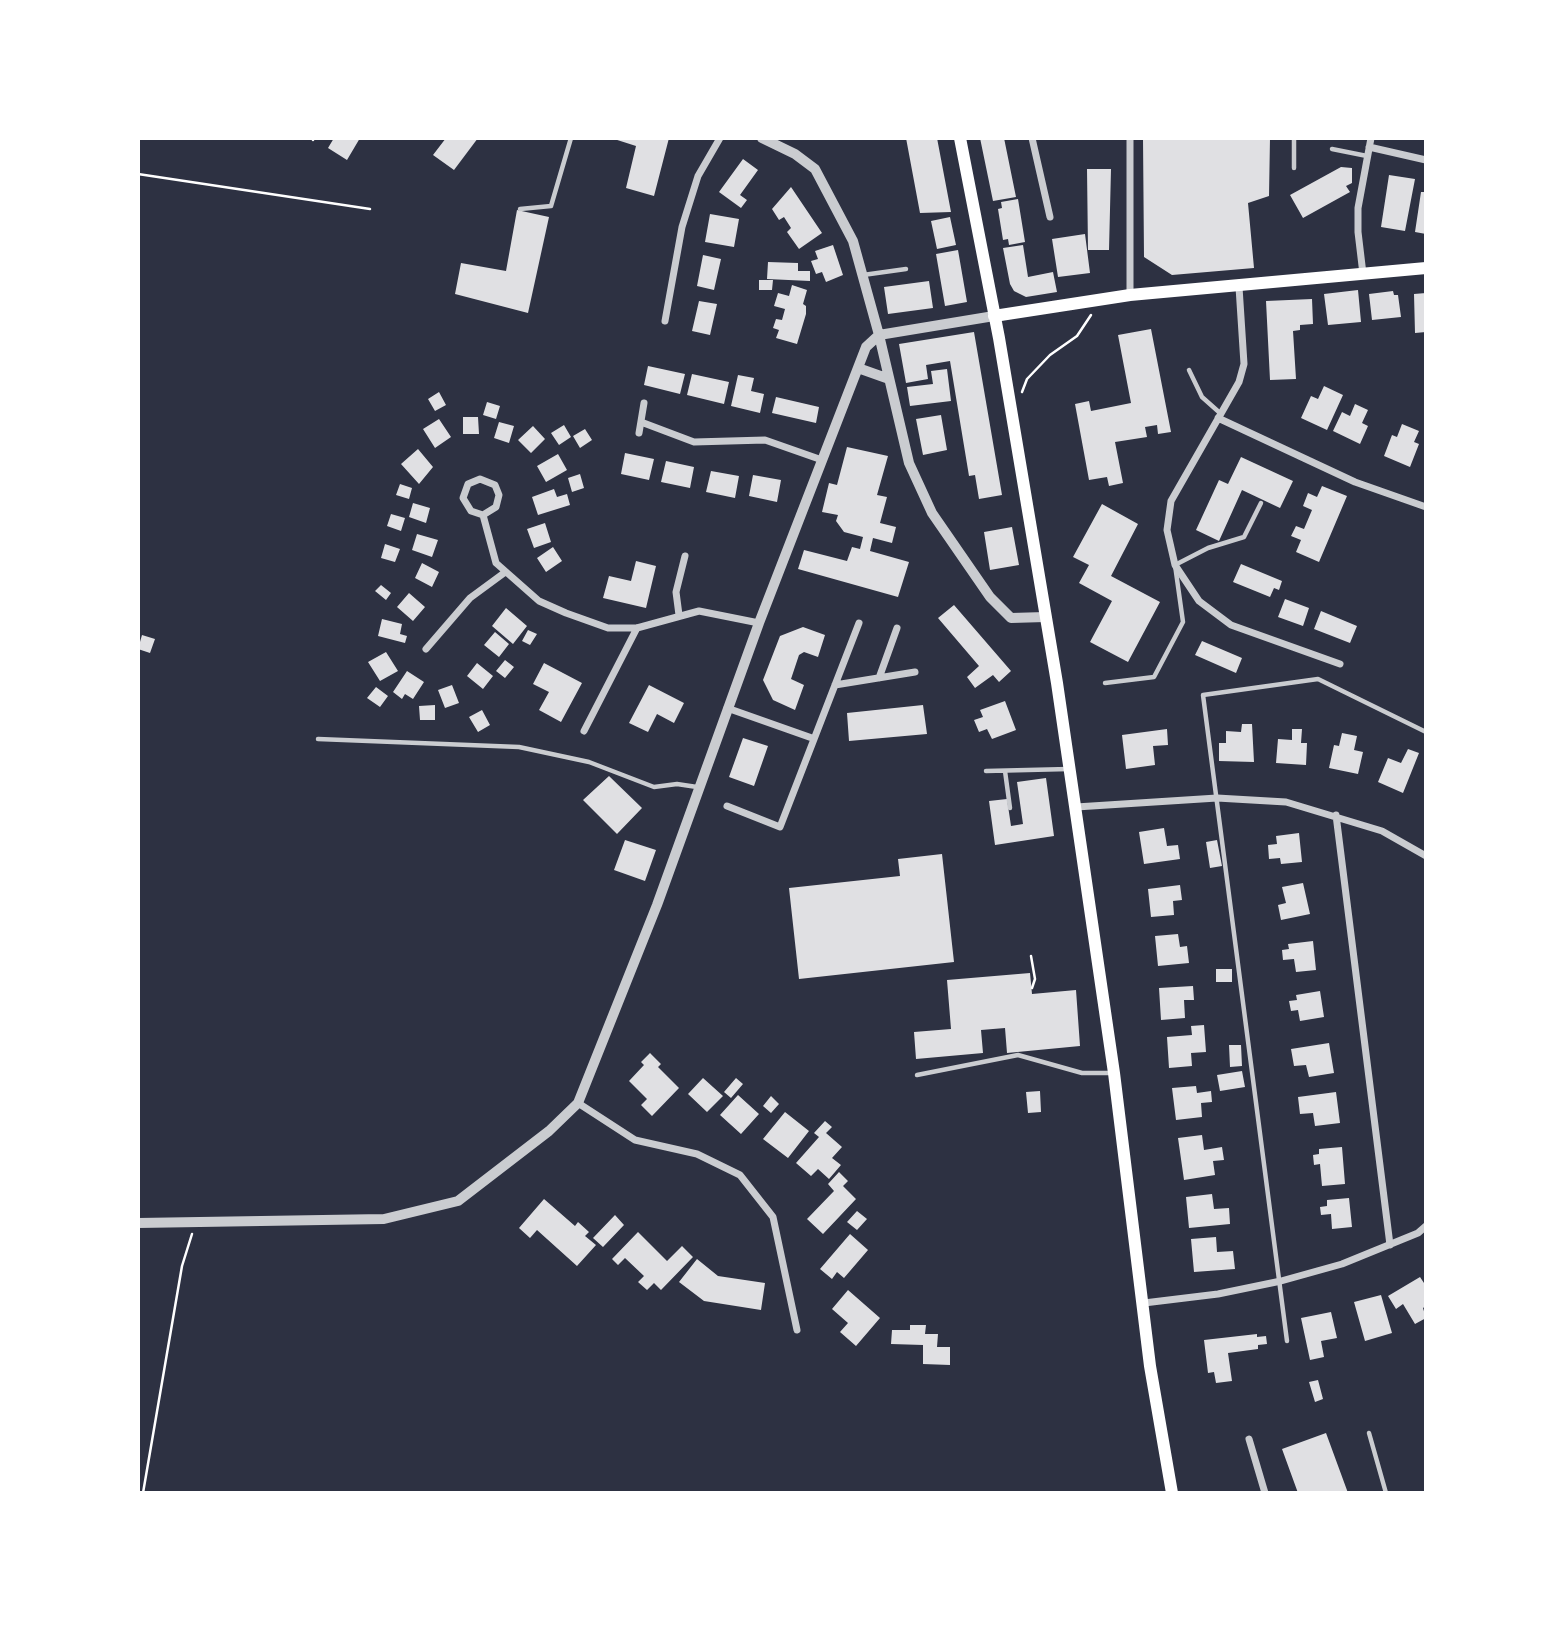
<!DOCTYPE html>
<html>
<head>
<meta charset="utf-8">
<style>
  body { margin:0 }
  #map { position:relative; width:1564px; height:1631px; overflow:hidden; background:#2d3142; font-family:Manrope,sans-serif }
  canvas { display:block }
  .frame { position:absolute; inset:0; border:140px solid #fff; pointer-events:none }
</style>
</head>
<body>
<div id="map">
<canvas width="1564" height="1631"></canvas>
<div class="frame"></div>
</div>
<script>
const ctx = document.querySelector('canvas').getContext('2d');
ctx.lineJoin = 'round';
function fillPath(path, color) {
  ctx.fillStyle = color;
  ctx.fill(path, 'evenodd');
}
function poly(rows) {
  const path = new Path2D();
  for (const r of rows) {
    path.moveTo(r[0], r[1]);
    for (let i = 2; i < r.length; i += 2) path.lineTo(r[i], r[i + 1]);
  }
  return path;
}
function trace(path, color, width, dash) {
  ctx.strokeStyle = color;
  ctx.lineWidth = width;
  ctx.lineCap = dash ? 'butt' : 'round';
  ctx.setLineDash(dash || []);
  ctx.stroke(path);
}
const building = poly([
  [334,138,360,138,347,160,328,148],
  [446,138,478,138,454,170,433,155],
  [611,138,669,138,654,196,626,188,636,146],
  [906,138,937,138,951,212,920,213],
  [980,138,1004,138,1016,197,993,201],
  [1143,138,1270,138,1269,196,1248,203,1254,268,1172,275,1144,257],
  [743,159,758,170,740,195,747,200,741,208,719,192],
  [1341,167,1352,168,1352,183,1346,186,1350,192,1303,218,1290,195],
  [1087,169,1111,169,1109,250,1088,250],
  [1389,175,1415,179,1405,231,1381,227],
  [791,187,822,233,799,249,787,232,791,228,784,217,779,220,772,209],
  [1421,192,1426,192,1426,234,1415,232],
  [1018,199,1025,242,1009,245,1008,239,1003,240,998,209,1002,208,1001,202],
  [517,210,549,217,528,313,455,294,461,263,506,271],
  [710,214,739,219,734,247,705,242],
  [950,217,956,245,937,249,931,221],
  [1085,234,1090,273,1058,277,1052,239],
  [833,245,843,275,826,282,822,272,816,274,811,261,818,259,815,251],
  [1023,245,1028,277,1053,272,1057,292,1026,297,1014,291,1010,284,1003,248],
  [958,250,967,302,945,306,936,254],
  [703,255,721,259,714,290,697,286],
  [768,262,798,263,798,271,810,271,810,281,767,279],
  [759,280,773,280,772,290,759,290],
  [929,281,933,308,888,314,884,287],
  [792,285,807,290,803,304,806,306,806,314,797,344,776,338,779,330,773,328,776,319,782,320,785,309,774,306,778,293,789,296],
  [1358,290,1361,322,1328,325,1324,294],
  [1393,291,1394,295,1398,295,1401,317,1372,320,1369,294],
  [1426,293,1426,332,1415,333,1414,294],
  [1312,299,1313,324,1300,325,1300,330,1293,331,1296,379,1270,380,1266,301],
  [699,301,717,304,710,335,692,331],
  [1151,329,1171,432,1158,434,1157,425,1145,427,1147,437,1115,442,1123,483,1109,486,1107,477,1089,480,1075,404,1089,401,1091,411,1131,403,1118,335],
  [974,332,1002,495,979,499,975,475,969,476,950,361,926,365,928,379,906,383,899,344],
  [648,366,685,374,680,394,644,385],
  [947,369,951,401,910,406,907,387,933,384,931,371],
  [692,374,729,382,724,404,687,395],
  [738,375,754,378,751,391,764,394,760,413,731,406],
  [1324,386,1343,395,1327,430,1301,418,1311,396,1318,399],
  [439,392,446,405,435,411,428,399],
  [776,397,819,407,816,423,772,413],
  [487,402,500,406,496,419,483,415],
  [1355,404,1368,410,1362,423,1368,426,1360,444,1333,431,1342,412,1350,416],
  [941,415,947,450,923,455,916,419],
  [463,417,478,417,479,434,463,434],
  [439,419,451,437,435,448,423,429],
  [499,422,514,426,509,443,494,438],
  [1402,424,1419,431,1414,442,1419,444,1410,467,1384,456,1392,435,1397,437],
  [564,425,571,437,559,445,551,433],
  [533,426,545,439,531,453,518,440],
  [585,429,592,440,580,448,573,436],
  [847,447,888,456,877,495,887,497,880,523,896,527,892,543,873,538,870,551,909,562,898,597,798,569,804,550,847,561,852,547,860,549,863,537,844,532,836,521,838,515,822,512,829,483,837,485],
  [418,449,433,467,419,484,401,464],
  [625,453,654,459,649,480,621,474],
  [558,454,567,470,546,482,537,466],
  [1241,457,1293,481,1280,508,1242,490,1219,541,1196,530,1219,480,1228,484],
  [666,461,694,467,690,488,661,482],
  [711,471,739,476,735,498,706,492],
  [580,474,584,488,572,492,568,478],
  [753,475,781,480,777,502,749,496],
  [400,484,412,488,409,499,396,495],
  [1322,486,1347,496,1319,562,1296,552,1301,540,1291,536,1296,526,1304,529,1312,510,1303,506,1308,493,1317,497],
  [554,489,557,497,567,494,570,505,538,515,532,497],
  [413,503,430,508,426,523,409,517],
  [1102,504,1138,524,1111,576,1160,602,1128,662,1090,642,1112,601,1079,583,1089,565,1073,557],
  [391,514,405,518,401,531,387,526],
  [545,523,551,542,534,548,527,529],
  [1012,527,1019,565,990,570,984,532],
  [417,534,438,540,432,557,412,550],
  [385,544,400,549,395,562,381,558],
  [553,547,562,561,546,572,537,558],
  [636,561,656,566,646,608,603,598,609,576,631,581],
  [422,563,439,572,432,587,415,578],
  [1241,564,1282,581,1279,590,1274,588,1270,597,1233,582],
  [381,585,391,593,386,600,375,591],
  [409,593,425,607,413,621,397,607],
  [1285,599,1309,608,1303,626,1278,617],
  [954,605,1011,671,999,682,993,675,975,688,967,677,979,666,938,618],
  [506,608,527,626,513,644,492,626],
  [1321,611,1357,626,1350,643,1314,629],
  [382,619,402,624,400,634,407,636,405,643,378,636],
  [803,627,825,635,818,657,804,652,799,655,791,679,804,685,795,710,773,700,763,680,780,636],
  [528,630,537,634,530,645,522,641],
  [495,632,509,644,499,657,484,645],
  [142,635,155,639,150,653,138,649],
  [1202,641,1242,658,1236,673,1195,655],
  [386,652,398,671,380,681,368,662],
  [505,660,514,667,505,678,496,671],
  [477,663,493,676,483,689,467,676],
  [544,663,582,683,561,722,539,710,549,692,533,684],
  [407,671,424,682,413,699,405,694,402,699,393,692],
  [452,685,459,703,445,708,438,690],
  [649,685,684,703,674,723,657,714,648,732,629,723],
  [376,687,388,696,380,707,367,698],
  [1005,701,1016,730,992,739,987,729,979,732,974,720,983,717,980,710],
  [435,705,435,720,420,720,419,706],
  [923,705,927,734,849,741,847,713],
  [482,710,490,725,478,732,469,717],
  [1242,724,1252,724,1254,762,1219,761,1219,743,1226,743,1226,731,1241,732],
  [1167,729,1168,745,1153,746,1155,765,1126,769,1122,735],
  [1292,729,1302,729,1301,743,1307,743,1306,765,1276,763,1278,739,1292,740],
  [1342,733,1357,736,1354,750,1363,752,1358,774,1329,768,1334,745,1339,746],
  [743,738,768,746,754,786,729,777],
  [1408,749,1419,753,1403,793,1378,782,1388,758,1401,763],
  [609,776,642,808,617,834,583,800],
  [1046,778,1054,836,995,845,989,801,1007,799,1011,826,1023,824,1017,782],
  [1164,828,1167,846,1178,845,1180,859,1144,864,1139,832],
  [1299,833,1302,862,1281,864,1280,858,1269,859,1268,845,1277,844,1276,836],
  [625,840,656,850,645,881,614,870],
  [1217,840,1222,866,1210,868,1206,842],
  [942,854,954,962,799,979,789,888,900,876,898,859],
  [1303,883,1310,914,1281,920,1278,905,1286,903,1282,887],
  [1180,885,1182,900,1173,901,1174,915,1151,917,1148,889],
  [1178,934,1180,947,1187,946,1189,963,1158,966,1155,936],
  [1313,941,1316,970,1296,972,1294,959,1283,960,1282,950,1289,949,1288,944],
  [1216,969,1232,969,1232,982,1216,982],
  [1030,973,1032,994,1076,990,1080,1046,1007,1053,1005,1028,981,1030,983,1053,916,1059,914,1032,951,1029,947,980],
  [1193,986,1194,1000,1184,1000,1185,1018,1161,1020,1159,988],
  [1320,991,1324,1017,1300,1021,1298,1010,1291,1011,1289,1001,1297,1000,1296,995],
  [1204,1025,1206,1052,1191,1053,1192,1066,1169,1068,1167,1037,1192,1035,1191,1026],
  [1329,1043,1334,1073,1309,1077,1306,1065,1294,1066,1291,1049],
  [1229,1045,1241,1045,1242,1066,1230,1067],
  [650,1053,661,1064,658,1067,679,1088,652,1116,641,1105,647,1099,629,1081,644,1065,641,1062],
  [1242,1071,1245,1087,1220,1091,1217,1075],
  [703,1078,723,1096,707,1112,688,1094],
  [736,1078,743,1084,731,1098,724,1092],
  [1196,1086,1197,1093,1211,1091,1212,1102,1201,1103,1202,1117,1176,1120,1172,1088],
  [1040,1091,1041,1112,1028,1113,1026,1092],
  [1336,1092,1340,1123,1315,1126,1313,1113,1300,1114,1298,1097],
  [738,1095,759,1114,741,1134,720,1115],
  [771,1096,779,1104,771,1113,763,1106],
  [785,1112,809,1131,788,1158,763,1139],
  [825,1121,832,1127,826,1133,842,1147,832,1158,841,1165,829,1179,818,1169,811,1176,796,1163,819,1137,814,1133],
  [1202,1135,1204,1150,1222,1147,1224,1160,1213,1161,1215,1175,1184,1180,1178,1138],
  [1342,1147,1345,1184,1322,1186,1320,1164,1314,1165,1313,1155,1319,1154,1319,1149],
  [839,1172,848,1181,843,1186,856,1199,823,1234,807,1219,834,1191,828,1184],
  [1212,1194,1214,1209,1229,1208,1230,1224,1189,1228,1186,1197],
  [1349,1198,1352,1227,1332,1229,1331,1214,1321,1215,1320,1207,1327,1206,1327,1200],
  [544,1199,575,1226,578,1222,589,1232,585,1236,596,1245,577,1266,537,1230,530,1238,519,1228],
  [857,1211,867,1219,857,1230,847,1222],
  [615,1215,624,1225,603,1247,593,1238],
  [638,1232,667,1261,682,1246,693,1257,661,1290,654,1283,647,1290,638,1282,644,1276,625,1258,618,1265,612,1259],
  [850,1234,868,1250,844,1278,837,1272,832,1279,820,1269],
  [1216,1237,1217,1252,1233,1251,1235,1269,1194,1272,1191,1239],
  [697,1259,718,1276,765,1283,761,1310,704,1301,679,1282],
  [1420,1277,1426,1286,1426,1306,1423,1308,1426,1318,1415,1324,1403,1304,1396,1309,1388,1296],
  [848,1290,880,1318,856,1346,840,1332,848,1323,832,1309],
  [1381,1295,1392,1333,1365,1341,1354,1302],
  [1331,1312,1337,1338,1321,1341,1324,1357,1310,1360,1301,1318],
  [910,1325,926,1325,925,1334,938,1334,937,1347,950,1347,950,1365,923,1364,923,1345,891,1344,892,1330,910,1330],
  [1257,1334,1257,1337,1266,1336,1267,1344,1258,1345,1258,1349,1228,1353,1232,1381,1216,1383,1214,1372,1208,1373,1204,1340],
  [1318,1380,1323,1399,1315,1402,1309,1382],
  [1326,1433,1348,1493,1298,1493,1282,1449]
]);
const path = poly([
  [313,140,314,138],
  [138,174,370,209],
  [1022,392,1027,379,1050,355,1077,336,1091,315],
  [1031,956,1035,979,1032,988],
  [143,1493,182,1266,192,1234]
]);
const service = poly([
  [1294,138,1294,168],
  [1332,149,1367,156],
  [520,209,551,206,571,138],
  [863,275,906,269],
  [1189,370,1202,397,1220,413],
  [1105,683,1154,677,1183,622,1175,565,1208,548,1244,537,1261,503],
  [318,739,519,747,589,762,654,787,677,784,697,787],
  [986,771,1069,769],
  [1005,771,1010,808],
  [917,1075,1018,1055,1082,1073,1111,1073],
  [1287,1341,1203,695,1318,679,1426,732],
  [1369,1433,1386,1493]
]);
const minor = poly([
  [1032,138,1050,217],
  [1369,147,1426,160],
  [1363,274,1358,232,1358,208,1371,138],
  [1239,287,1244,364,1239,382,1171,501,1167,530,1175,565,1199,601,1231,625,1340,664],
  [1130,295,1130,138],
  [665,321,682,227,698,176,720,138],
  [1218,418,1355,482,1426,507],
  [641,422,694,442,765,440,822,460],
  [639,433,644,403],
  [483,515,471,511,463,498,468,484,480,479,495,485,499,495,496,507,483,515,496,563,539,601,566,613,608,628,637,628,699,611,759,623],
  [679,615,676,592,685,556],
  [426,649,470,598,504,573],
  [879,678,897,628],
  [835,685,915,672],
  [727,708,812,738],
  [584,731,637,628],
  [727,806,780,827,859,623],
  [1076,807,1217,798,1286,802,1382,831,1426,856],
  [1336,815,1390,1245],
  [578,1103,635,1140,697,1154,740,1175,773,1217,797,1330],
  [1144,1303,1218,1294,1281,1281,1342,1264,1418,1233,1426,1226],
  [1249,1439,1265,1493]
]);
const tertiary = poly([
  [762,138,795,154,815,169,853,241,879,335,909,463,932,513,990,597,1011,618,1045,617],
  [858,368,889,379],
  [138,1223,384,1219,458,1201,549,1131,578,1103,657,905,759,623,866,347,879,335,994,316]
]);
const secondary = poly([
  [960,138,999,338,1057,683,1114,1073,1150,1366,1172,1493],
  [994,316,1130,295,1426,268]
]);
fillPath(building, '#e0e0e3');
trace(path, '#fff', 2.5);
trace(service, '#caccd0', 4.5);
trace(minor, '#caccd0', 7);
trace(tertiary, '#caccd0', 10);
trace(secondary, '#fff', 12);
</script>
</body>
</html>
